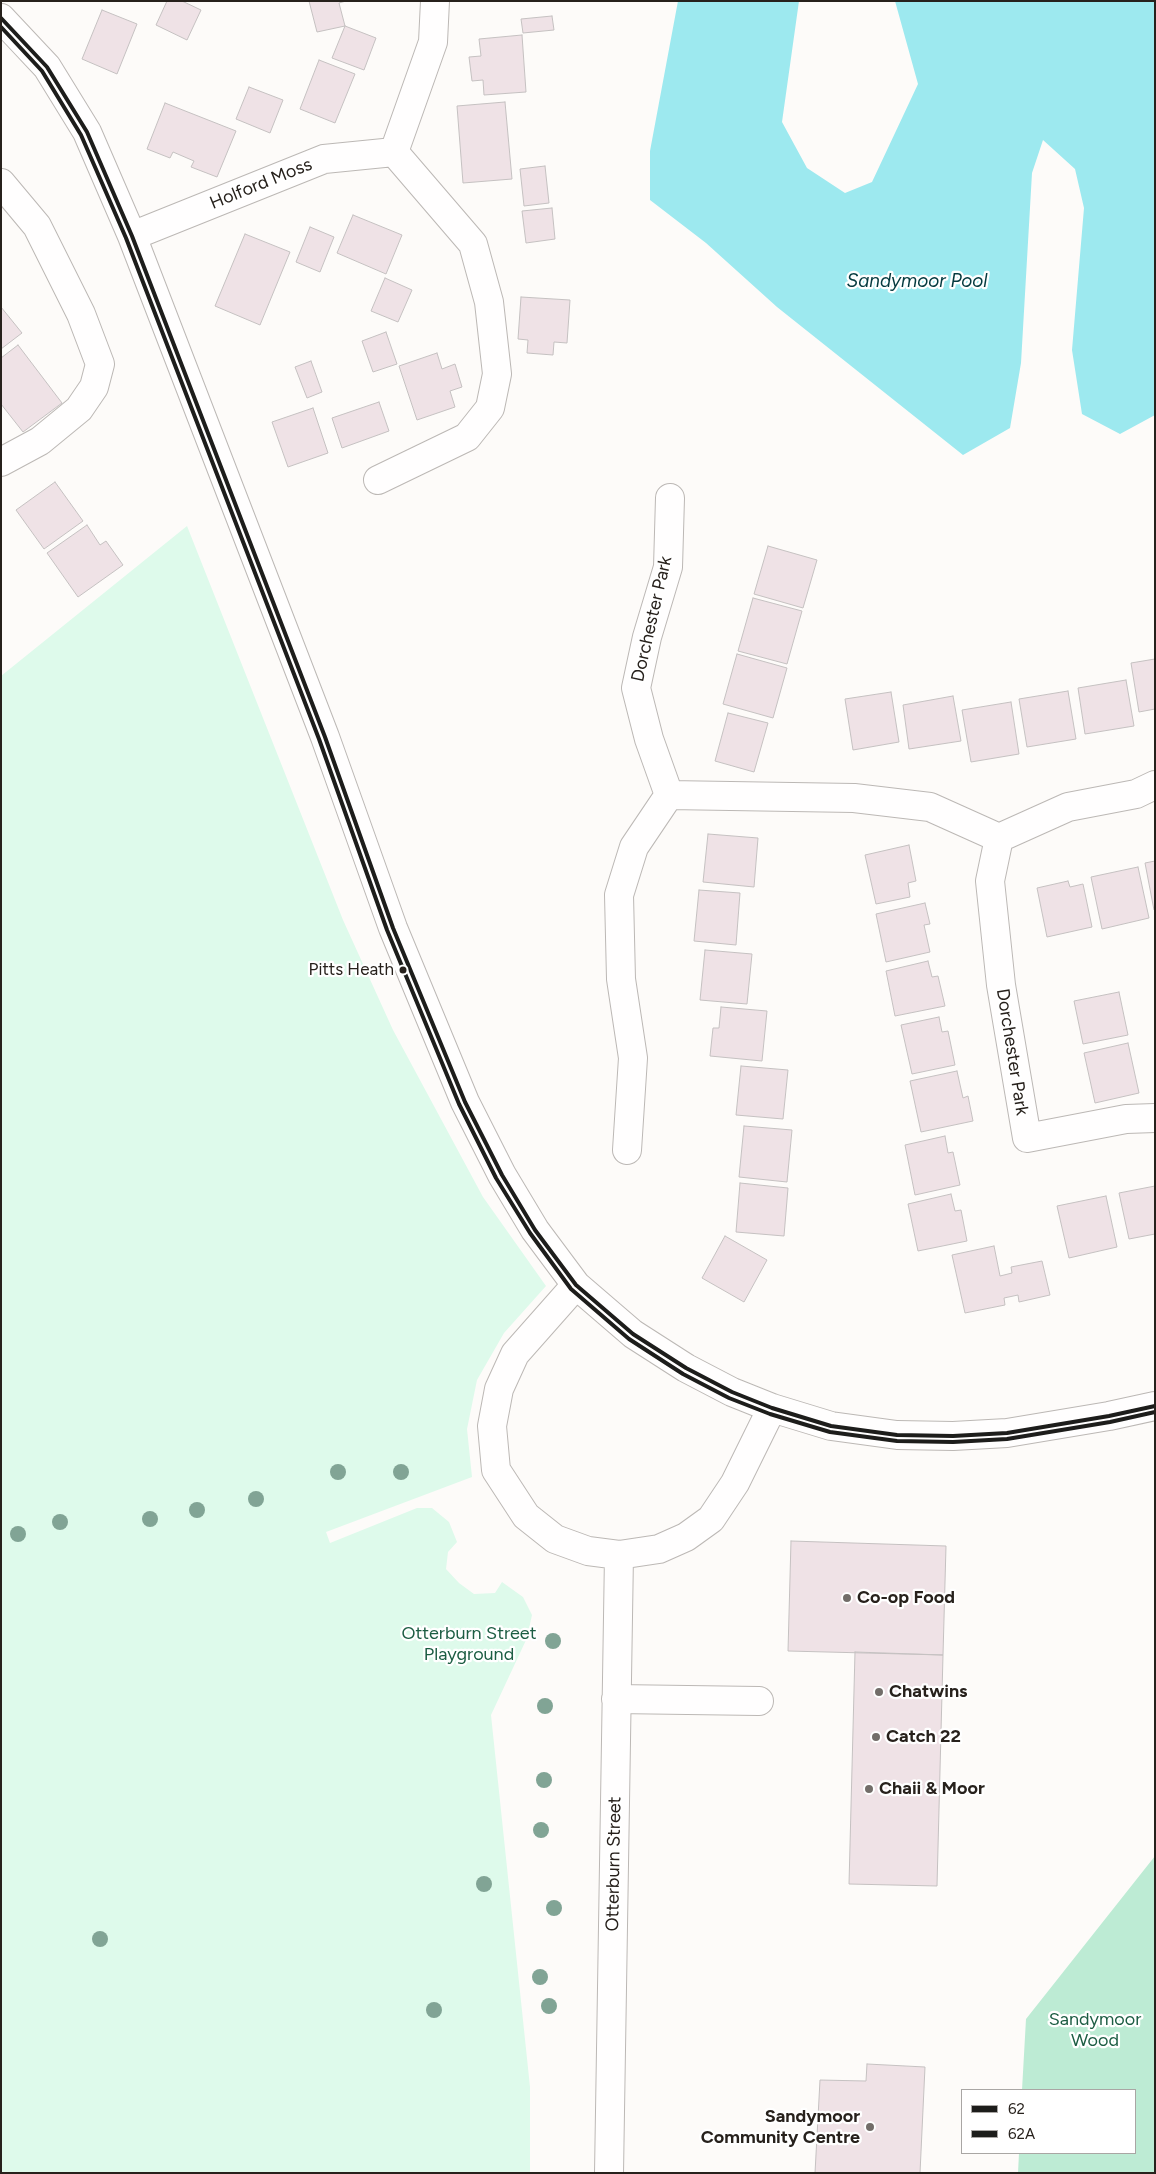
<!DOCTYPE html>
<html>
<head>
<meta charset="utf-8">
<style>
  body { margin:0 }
  #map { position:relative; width:1156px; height:2174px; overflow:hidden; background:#fdfbf9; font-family:Figtree,sans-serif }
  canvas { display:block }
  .frame { position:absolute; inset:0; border:2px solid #27211c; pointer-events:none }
  .legend { position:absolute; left:961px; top:2089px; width:175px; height:65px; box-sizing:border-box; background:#fff; border:1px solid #a9a6a4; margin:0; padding:6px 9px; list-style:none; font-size:15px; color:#27211c }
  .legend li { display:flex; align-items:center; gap:10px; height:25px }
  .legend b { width:25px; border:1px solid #a9a6a4 }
</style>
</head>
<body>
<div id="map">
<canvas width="1156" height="2174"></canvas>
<div class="frame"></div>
<ul class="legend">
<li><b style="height:6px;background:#1d1d1b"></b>62</li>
<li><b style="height:6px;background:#1d1d1b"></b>62A</li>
</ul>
</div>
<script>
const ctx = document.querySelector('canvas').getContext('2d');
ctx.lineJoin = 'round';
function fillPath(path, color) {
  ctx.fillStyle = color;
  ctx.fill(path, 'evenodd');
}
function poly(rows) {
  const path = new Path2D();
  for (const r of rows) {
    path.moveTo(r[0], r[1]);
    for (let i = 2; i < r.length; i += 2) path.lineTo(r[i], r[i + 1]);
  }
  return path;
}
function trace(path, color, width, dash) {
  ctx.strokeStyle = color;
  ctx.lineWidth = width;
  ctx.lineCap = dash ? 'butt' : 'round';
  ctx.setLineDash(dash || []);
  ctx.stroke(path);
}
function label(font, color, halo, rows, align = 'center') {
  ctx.font = font + ' Figtree,sans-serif';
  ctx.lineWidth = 4.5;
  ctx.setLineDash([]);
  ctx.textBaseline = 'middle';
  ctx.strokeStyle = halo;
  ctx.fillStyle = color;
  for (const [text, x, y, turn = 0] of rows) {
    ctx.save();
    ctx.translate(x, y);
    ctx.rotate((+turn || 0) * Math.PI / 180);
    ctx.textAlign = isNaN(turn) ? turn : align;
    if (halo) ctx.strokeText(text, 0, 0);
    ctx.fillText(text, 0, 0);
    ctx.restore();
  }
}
const green = poly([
  [187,526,343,920,393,1030,483,1197,546,1286,504,1333,477,1380,467,1429,472,1477,326,1532,330,1543,417,1508,432,1508,449,1522,457,1542,448,1552,446,1569,459,1583,474,1594,495,1593,502,1582,523,1597,532,1615,527,1638,491,1715,530,2087,530,2173,1,2173,1,676]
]);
const forest = poly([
  [1155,1856,1155,2173,1018,2173,1019,2153,1135,2153,1135,2090,1022,2090,1026,2019]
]);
const water = poly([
  [678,1,799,1,782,122,807,168,845,193,872,182,918,84,895,1,1155,1,1155,415,1120,434,1082,414,1072,350,1084,208,1075,169,1043,140,1032,173,1021,363,1010,428,963,455,777,307,706,243,650,200,650,151]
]);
const building = poly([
  [167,1,182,1,201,10,187,40,156,25,167,1],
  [309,1,346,1,339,3,345,26,317,32,309,1],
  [102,10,137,24,117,74,82,59,102,10],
  [552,16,554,30,523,33,521,19,552,16],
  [345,26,376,38,364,70,332,58,345,26],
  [522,35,526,92,484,95,483,80,472,81,469,57,481,56,479,39,522,35],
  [319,60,355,74,335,123,300,109,319,60],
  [249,87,283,100,270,133,236,119,249,87],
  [505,102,512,179,463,183,457,106,505,102],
  [165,103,236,131,217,177,191,167,194,161,173,152,170,158,147,149,165,103],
  [545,166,549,203,524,206,520,169,545,166],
  [552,208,555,239,526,243,522,211,552,208],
  [353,215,402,235,386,274,337,253,353,215],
  [310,227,334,237,320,272,296,262,310,227],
  [245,234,290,252,260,325,215,306,245,234],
  [385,278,412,290,398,322,371,311,385,278],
  [521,297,570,300,567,343,554,342,553,355,527,353,528,340,518,339,521,297],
  [1,307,22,333,1,349,1,307],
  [386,332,397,364,373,372,362,341,386,332],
  [18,345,62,403,23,432,1,404,1,358,18,345],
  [437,353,442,369,455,364,462,387,450,391,455,407,417,420,399,366,437,353],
  [311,361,322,392,307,398,295,367,311,361],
  [379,402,389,431,342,448,332,418,379,402],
  [313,408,328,453,288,467,272,422,313,408],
  [55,482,83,521,44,549,16,510,55,482],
  [87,525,100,545,106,541,123,565,78,597,47,553,87,525],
  [768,546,817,560,803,608,754,594,768,546],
  [753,598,802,611,787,664,738,651,753,598],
  [737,654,787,668,773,718,723,704,737,654],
  [1155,659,1155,709,1139,712,1131,663,1155,659],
  [1126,680,1134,726,1085,734,1078,688,1126,680],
  [1068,691,1076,739,1027,747,1019,699,1068,691],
  [891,692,899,742,853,750,845,699,891,692],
  [953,696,961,741,909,749,903,705,953,696],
  [1011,702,1019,754,971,762,962,710,1011,702],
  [728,713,768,723,754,772,715,761,728,713],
  [708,834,758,838,754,887,703,882,708,834],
  [909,845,916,881,908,883,910,897,876,904,865,855,909,845],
  [1155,861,1155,910,1154,910,1145,863,1155,861],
  [1138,867,1149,918,1102,929,1091,877,1138,867],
  [1068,881,1070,887,1083,884,1092,927,1047,937,1037,888,1068,881],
  [699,890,740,893,736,945,694,941,699,890],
  [925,903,930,924,924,925,930,952,886,962,876,914,925,903],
  [705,950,752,954,747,1004,700,1000,705,950],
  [928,961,932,977,938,976,945,1006,895,1016,886,971,928,961],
  [1119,992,1128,1035,1083,1044,1074,1001,1119,992],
  [721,1007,767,1011,762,1061,710,1056,713,1028,719,1028,721,1007],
  [939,1017,942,1032,948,1031,955,1065,912,1074,901,1025,939,1017],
  [1128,1043,1139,1093,1095,1103,1084,1053,1128,1043],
  [741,1066,788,1070,783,1119,736,1115,741,1066],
  [957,1071,963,1098,968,1096,973,1121,921,1132,910,1081,957,1071],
  [744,1126,792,1130,787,1182,739,1177,744,1126],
  [945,1136,948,1153,953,1152,960,1185,915,1195,905,1145,945,1136],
  [740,1183,788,1188,784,1236,736,1232,740,1183],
  [1155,1186,1155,1234,1129,1239,1119,1193,1155,1186],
  [951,1194,955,1211,961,1210,967,1241,918,1251,908,1204,951,1194],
  [1106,1196,1117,1247,1069,1258,1057,1206,1106,1196],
  [725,1236,767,1260,744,1302,702,1278,725,1236],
  [994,1246,1000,1276,1012,1273,1011,1267,1042,1261,1050,1295,1019,1302,1018,1295,1004,1298,1005,1305,965,1313,952,1255,994,1246],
  [791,1541,946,1546,943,1655,788,1651,791,1541],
  [855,1652,943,1655,937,1886,849,1884,855,1652],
  [867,2064,925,2067,920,2173,815,2173,820,2080,866,2081,867,2064]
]);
const minor = poly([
  [1,18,47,67,87,132,132,236,325,737,393,928,465,1102,502,1175,535,1230,576,1285,633,1334,686,1368,732,1392,772,1408,831,1426,897,1435,953,1436,1007,1433,1109,1416,1155,1406],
  [1,183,37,226,81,314,100,364,94,387,79,409,40,441,1,462],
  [132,236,324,159,394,152,433,42,435,1],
  [378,480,467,437,490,408,497,374,489,302,473,244,394,152],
  [669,795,854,798,930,807,999,838,1068,807,1136,794,1155,785],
  [999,838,990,881,1001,985,1027,1138,1126,1119,1155,1118],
  [627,1150,633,1058,621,979,619,895,634,847,669,795,649,739,636,688,647,637,668,567,670,498],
  [576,1285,515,1354,499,1389,492,1426,496,1470,526,1516,555,1539,588,1551,619,1555,659,1549,686,1537,711,1519,735,1483,772,1408],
  [616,1699,759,1701],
  [609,2173,619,1555]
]);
const bus1 = poly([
  [1,18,47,67,87,132,132,236,325,737,393,928,465,1102,502,1175,535,1230,576,1285,633,1334,686,1368,732,1392,772,1408,831,1426,897,1435,953,1436,1007,1433,1109,1416,1155,1406]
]);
const bus2 = poly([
  [1,27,42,71,81,135,126,238,319,739,387,930,459,1104,496,1178,530,1233,571,1289,629,1339,683,1374,729,1398,770,1414,830,1432,897,1441,953,1442,1007,1439,1110,1422,1155,1412]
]);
const trees = [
  [338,1472],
  [401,1472],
  [256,1499],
  [197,1510],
  [150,1519],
  [60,1522],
  [18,1534],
  [553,1641],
  [545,1706],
  [544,1780],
  [541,1830],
  [484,1884],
  [554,1908],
  [100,1939],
  [540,1977],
  [549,2006],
  [434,2010]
];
const markers = [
  [403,970,4.5,"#27211c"],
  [847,1598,5,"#726d69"],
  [879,1692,5,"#726d69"],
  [876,1737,5,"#726d69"],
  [869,1789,5,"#726d69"],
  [870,2127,5,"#726d69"]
];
const busNames = [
  ["Pitts Heath",394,970]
];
const streetNames = [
  ["Holford Moss",261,184,-22],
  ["Dorchester Park",652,619,-77],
  ["Dorchester Park",1012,1052,81],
  ["Otterburn Street",614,1864,-89]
];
const poiNames = [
  ["Co-op Food",857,1598],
  ["Chatwins",889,1692],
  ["Catch 22",886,1737],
  ["Chaii & Moor",879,1789],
  ["Sandymoor",860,2117,"right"],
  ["Community Centre",860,2138,"right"]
];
const parkNames = [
  ["Otterburn Street",469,1634],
  ["Playground",469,1655],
  ["Sandymoor",1095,2020],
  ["Wood",1095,2041]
];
const waterNames = [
  ["Sandymoor Pool",917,281]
];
fillPath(green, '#defaeb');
fillPath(forest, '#bdebd4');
fillPath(water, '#9de9ef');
fillPath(building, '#efe2e6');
trace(building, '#c5c1c1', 1);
trace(minor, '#bcb8b5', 30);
trace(minor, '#fffefe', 28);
trace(bus1, '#1d1d1b', 4);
trace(bus2, '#1d1d1b', 4);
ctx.fillStyle = '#81a495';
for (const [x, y] of trees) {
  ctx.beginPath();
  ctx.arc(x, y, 8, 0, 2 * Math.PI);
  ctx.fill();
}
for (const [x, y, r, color] of markers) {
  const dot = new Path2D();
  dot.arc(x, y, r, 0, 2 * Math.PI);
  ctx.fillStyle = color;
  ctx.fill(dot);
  trace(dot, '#fff', 2);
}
label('17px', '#27211c', '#fff', busNames, 'right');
label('18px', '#27211c', '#fff', streetNames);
label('bold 18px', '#27211c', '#fff', poiNames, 'left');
label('18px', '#1c5d43', '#fff', parkNames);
label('italic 19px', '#043a3f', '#fff', waterNames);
</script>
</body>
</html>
